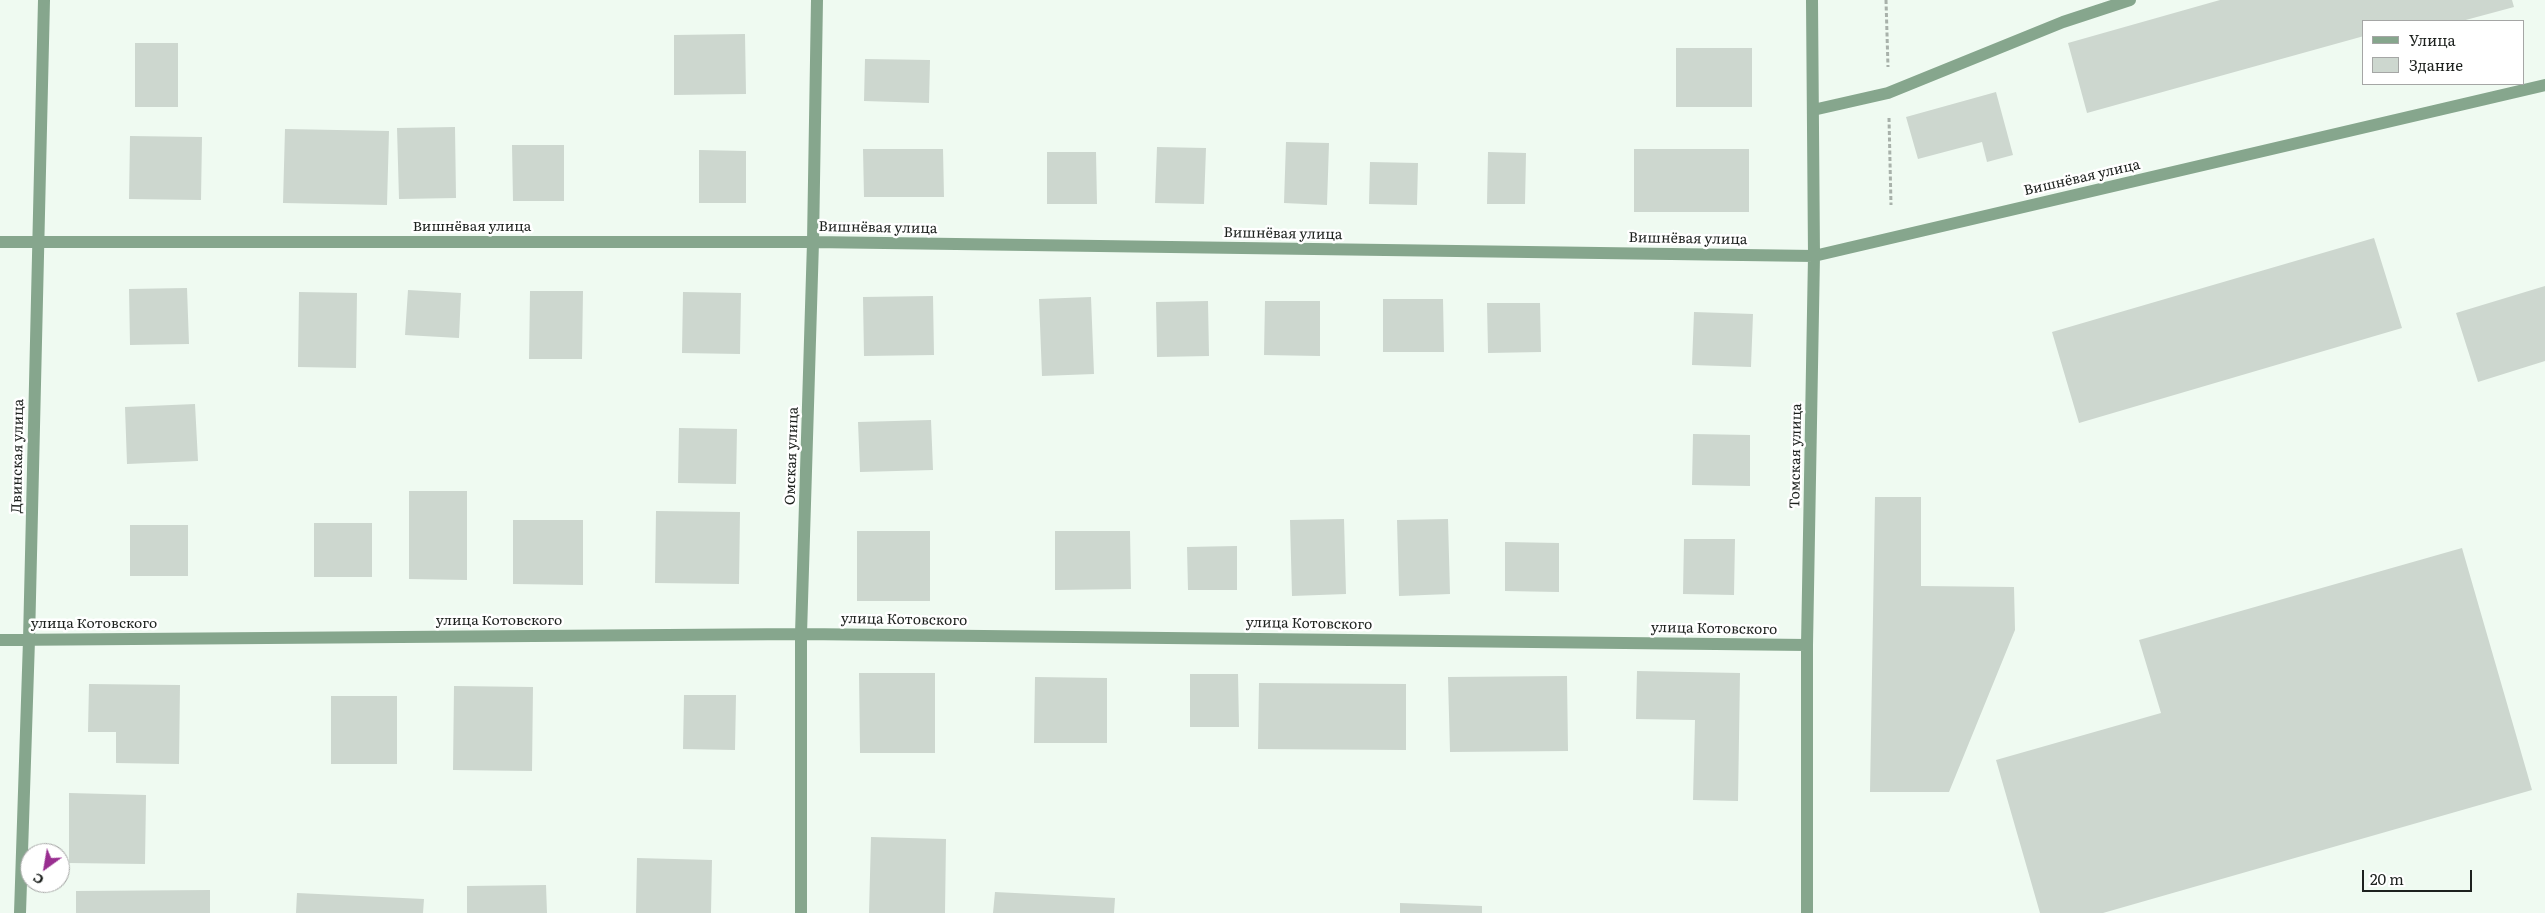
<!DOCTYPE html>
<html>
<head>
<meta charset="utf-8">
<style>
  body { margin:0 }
  #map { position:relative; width:2545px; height:913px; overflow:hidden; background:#effaf1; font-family:Literata,serif }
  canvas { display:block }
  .legend { position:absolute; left:2362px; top:20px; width:162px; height:65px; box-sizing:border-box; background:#fff; border:1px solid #a5a6a5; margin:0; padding:6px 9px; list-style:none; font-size:15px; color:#1d211e }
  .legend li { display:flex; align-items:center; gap:10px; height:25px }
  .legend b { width:25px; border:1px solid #a5a6a5 }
  .north { position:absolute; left:20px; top:843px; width:50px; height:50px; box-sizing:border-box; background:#fff; border:1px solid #a5a6a5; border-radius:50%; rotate:212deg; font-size:14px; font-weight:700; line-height:20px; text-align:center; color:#1d211e }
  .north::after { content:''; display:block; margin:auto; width:18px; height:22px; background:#992e90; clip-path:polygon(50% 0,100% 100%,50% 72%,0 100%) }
  .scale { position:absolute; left:2362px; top:870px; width:110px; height:22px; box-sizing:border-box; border:2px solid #1d211e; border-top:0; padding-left:6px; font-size:15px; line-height:18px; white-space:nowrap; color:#1d211e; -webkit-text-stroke:4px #fff; paint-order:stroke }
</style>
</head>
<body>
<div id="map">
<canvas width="2545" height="913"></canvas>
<ul class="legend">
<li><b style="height:6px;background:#86a68d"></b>Улица</li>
<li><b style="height:14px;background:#cdd7cf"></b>Здание</li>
</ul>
<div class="north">С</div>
<div class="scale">20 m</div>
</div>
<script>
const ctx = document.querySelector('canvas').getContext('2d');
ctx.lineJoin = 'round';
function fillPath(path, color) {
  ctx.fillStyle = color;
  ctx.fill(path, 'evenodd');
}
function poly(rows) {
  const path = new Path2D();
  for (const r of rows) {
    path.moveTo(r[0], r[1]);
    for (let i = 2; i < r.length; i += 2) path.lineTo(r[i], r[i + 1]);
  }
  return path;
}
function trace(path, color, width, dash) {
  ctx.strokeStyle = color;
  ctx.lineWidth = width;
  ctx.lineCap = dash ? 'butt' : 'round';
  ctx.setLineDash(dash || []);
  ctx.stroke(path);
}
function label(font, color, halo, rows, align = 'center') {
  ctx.font = font + ' Literata,serif';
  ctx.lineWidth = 5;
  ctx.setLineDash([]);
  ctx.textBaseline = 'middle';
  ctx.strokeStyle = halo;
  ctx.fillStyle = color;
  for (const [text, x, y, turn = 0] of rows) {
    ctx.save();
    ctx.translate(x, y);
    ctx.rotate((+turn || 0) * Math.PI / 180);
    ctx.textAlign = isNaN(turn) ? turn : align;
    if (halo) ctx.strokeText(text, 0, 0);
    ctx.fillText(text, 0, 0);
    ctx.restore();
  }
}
const building = poly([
  [2220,0,2512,0,2514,7,2462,21,2364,21,2364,36,2087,113,2068,43],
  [745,34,746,94,674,95,674,35],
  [135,43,178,43,178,107,135,107],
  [1676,48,1752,48,1752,107,1676,107],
  [865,59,930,60,929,103,864,101],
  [1996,92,2013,155,1987,162,1982,142,1918,159,1906,117],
  [455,127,456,198,399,199,397,128],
  [285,129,389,131,387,205,283,203],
  [130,136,202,137,201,200,129,199],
  [1286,142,1329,143,1327,205,1284,203],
  [512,145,564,145,564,201,513,201],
  [1157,147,1206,148,1204,204,1155,203],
  [863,149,943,149,944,197,864,197],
  [1634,149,1749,149,1749,212,1634,212],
  [699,150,746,151,746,203,699,203],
  [1047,152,1096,152,1097,204,1047,204],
  [1488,152,1526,153,1525,204,1487,204],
  [1370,162,1418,163,1417,205,1369,204],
  [2374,238,2402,328,2079,423,2052,332],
  [2545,286,2545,361,2478,382,2456,313],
  [187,288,189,344,130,345,129,289],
  [408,290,461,293,459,338,405,335],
  [530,291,583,291,582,359,529,359],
  [299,292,357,293,356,368,298,367],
  [683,292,741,293,740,354,682,353],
  [933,296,934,355,864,356,863,297],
  [1091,297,1094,374,1042,376,1039,299],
  [1383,299,1443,299,1444,352,1383,352],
  [1208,301,1209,356,1157,357,1156,302],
  [1265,301,1320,301,1320,356,1264,355],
  [1487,303,1540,303,1541,352,1488,353],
  [1694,312,1753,314,1751,367,1692,365],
  [195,404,198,461,127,464,125,407],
  [931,420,933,470,860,472,858,422],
  [679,428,737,429,736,484,678,483],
  [1693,434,1750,435,1750,486,1692,485],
  [409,491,467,491,467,580,409,579],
  [1875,497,1921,497,1921,586,2014,587,2015,630,1949,792,1870,792],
  [656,511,740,512,739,584,655,583],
  [1344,519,1346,594,1292,596,1290,520],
  [1448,519,1450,594,1399,596,1397,520],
  [513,520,583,520,583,585,513,584],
  [314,523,372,523,372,577,314,577],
  [130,525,188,525,188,576,130,576],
  [857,531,930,531,930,601,857,601],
  [1055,531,1130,531,1131,589,1055,590],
  [1684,539,1735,539,1734,595,1683,594],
  [1505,542,1559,543,1559,592,1505,591],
  [1237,546,1237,590,1188,590,1187,547],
  [2462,548,2532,790,2103,913,2040,913,1996,760,2161,713,2139,640],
  [1637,671,1740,673,1738,801,1693,800,1695,720,1636,719],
  [859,673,935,673,935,753,860,753],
  [1190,674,1238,674,1239,727,1190,727],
  [1567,676,1568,751,1450,752,1448,677],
  [1035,677,1107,678,1107,743,1034,743],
  [1259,683,1406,684,1406,750,1258,749],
  [89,684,180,685,179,764,116,763,116,732,88,732],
  [454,686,533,687,532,771,453,770],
  [684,695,736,695,735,750,683,749],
  [331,696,397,696,397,764,331,764],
  [69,793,146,795,145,864,69,863],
  [871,837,946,839,945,913,869,913],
  [637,858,712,860,711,913,636,913],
  [546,885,547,913,467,913,467,886],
  [210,890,210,913,76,913,76,891],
  [995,892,1115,898,1114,913,993,913],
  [297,893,424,899,423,913,296,913],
  [1400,903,1482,906,1482,913,1400,913]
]);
const path = poly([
  [1886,0,1888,67],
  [1889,118,1891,205]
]);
const minor = poly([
  [1813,110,1888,93,2063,22,2130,0],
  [0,242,813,242,1814,256,2545,85],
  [0,640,801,634,1807,645],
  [20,913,29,640,44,0],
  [801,913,801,634,813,242,817,0],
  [1807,913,1807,645,1814,256,1812,0]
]);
const streetNames = [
  ["Вишнёвая улица",2082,178,-13],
  ["Вишнёвая улица",472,227],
  ["Вишнёвая улица",878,228,1],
  ["Вишнёвая улица",1283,234,1],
  ["Вишнёвая улица",1688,239,1],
  ["Двинская улица",18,456,-89],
  ["Омская улица",792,456,-88],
  ["Томская улица",1796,456,-89],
  ["улица Котовского",904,620,1],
  ["улица Котовского",499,621],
  ["улица Котовского",94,624],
  ["улица Котовского",1309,624,1],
  ["улица Котовского",1714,629,1]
];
fillPath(building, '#cdd7cf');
trace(path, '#a8b1aa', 3, [4, 2.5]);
trace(minor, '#86a68d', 12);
label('14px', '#1d211e', '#fff', streetNames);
</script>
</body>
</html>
